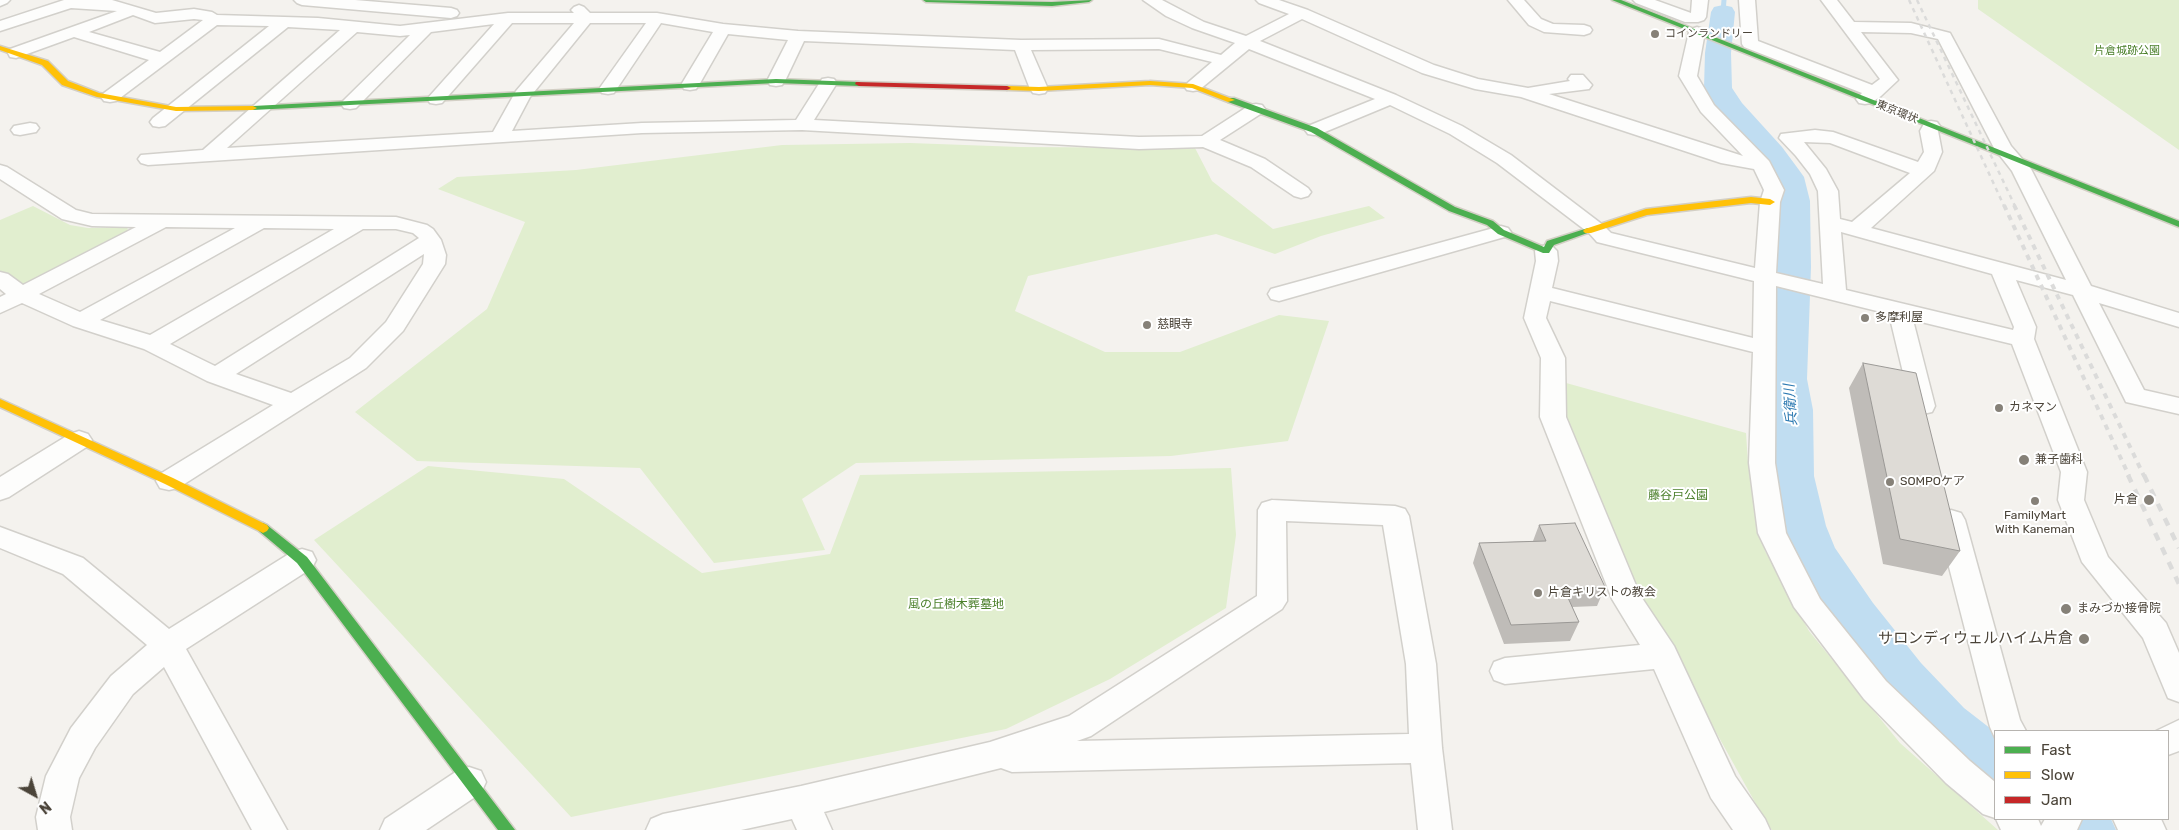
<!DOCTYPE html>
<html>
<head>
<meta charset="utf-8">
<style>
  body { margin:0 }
  #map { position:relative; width:2179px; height:830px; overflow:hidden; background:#f4f2ee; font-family:Rubik,sans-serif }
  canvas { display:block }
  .legend { position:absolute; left:1994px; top:730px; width:175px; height:90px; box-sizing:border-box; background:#fff; border:1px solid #b7b4b0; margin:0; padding:6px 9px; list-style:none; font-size:15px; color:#4b4439 }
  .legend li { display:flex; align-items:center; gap:10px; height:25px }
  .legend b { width:25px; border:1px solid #b7b4b0 }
  .north { position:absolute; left:10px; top:770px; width:50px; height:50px; -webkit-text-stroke:4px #fff; paint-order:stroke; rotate:141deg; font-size:14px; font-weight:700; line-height:20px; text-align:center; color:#4b4439 }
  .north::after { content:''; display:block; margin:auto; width:18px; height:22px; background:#4b4439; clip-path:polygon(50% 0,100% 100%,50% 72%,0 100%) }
</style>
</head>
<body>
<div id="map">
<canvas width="2179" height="830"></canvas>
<ul class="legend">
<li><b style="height:6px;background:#4caf50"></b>Fast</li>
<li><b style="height:6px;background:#ffc107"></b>Slow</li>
<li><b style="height:6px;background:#c62828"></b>Jam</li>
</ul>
<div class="north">N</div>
</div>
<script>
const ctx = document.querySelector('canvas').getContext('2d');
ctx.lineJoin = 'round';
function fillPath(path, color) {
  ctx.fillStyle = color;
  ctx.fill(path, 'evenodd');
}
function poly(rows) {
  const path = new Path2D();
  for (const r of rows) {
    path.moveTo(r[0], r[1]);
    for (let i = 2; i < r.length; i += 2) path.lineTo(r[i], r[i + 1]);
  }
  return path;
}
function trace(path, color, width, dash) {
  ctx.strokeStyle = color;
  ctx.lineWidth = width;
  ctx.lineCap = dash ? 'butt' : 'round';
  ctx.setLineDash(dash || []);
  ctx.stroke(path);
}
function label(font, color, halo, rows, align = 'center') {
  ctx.font = font + ' Rubik,"Noto Sans JP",sans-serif';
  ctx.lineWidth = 4;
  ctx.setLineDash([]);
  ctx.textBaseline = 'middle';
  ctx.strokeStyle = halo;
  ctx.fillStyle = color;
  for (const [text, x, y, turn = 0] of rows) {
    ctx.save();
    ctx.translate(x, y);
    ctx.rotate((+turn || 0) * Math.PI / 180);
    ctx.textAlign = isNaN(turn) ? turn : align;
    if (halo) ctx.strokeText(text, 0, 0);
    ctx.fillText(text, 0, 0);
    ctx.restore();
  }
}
const green = poly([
  [1978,0,2179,0,2179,150,1978,9],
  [910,143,1020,147,1195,148,1212,181,1273,229,1369,206,1385,218,1321,236,1275,254,1216,234,1028,276,1015,311,1105,352,1180,352,1279,315,1329,321,1288,441,1171,456,856,463,802,499,825,550,714,563,640,468,417,461,355,412,487,309,525,222,438,189,457,177,576,170,782,145],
  [33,206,70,225,88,228,127,227,129,234,35,283,15,287,0,276,0,220],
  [1559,381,1746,433,1748,462,1765,551,1809,631,1900,743,1998,830,1772,830,1767,824,1650,613,1601,510,1558,411],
  [428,466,564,479,702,573,830,554,860,475,1231,468,1236,535,1226,608,1110,679,1006,729,571,817,314,540]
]);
const stream = poly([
  [1723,12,1724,0]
]);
const river = poly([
  [1723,5,1732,7,1735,12,1731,53,1732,88,1742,103,1782,147,1799,170,1804,177,1810,201,1811,267,1807,379,1813,410,1814,476,1826,526,1835,548,1873,603,1921,663,1964,708,1995,732,1995,787,1976,780,1928,740,1885,693,1839,629,1799,566,1782,526,1772,476,1773,410,1769,379,1777,267,1778,201,1772,177,1760,159,1722,115,1704,88,1705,53,1711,12,1714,7,1723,5],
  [2043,819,2111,819,2116,830,2048,830,2043,819]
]);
const street = poly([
  [0,0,10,0,7,3,0,6,0,0],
  [64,0,112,0,156,13,194,9,212,12,217,15,318,18,400,26,508,13,574,13,571,10,574,7,579,5,584,7,590,13,657,13,723,24,798,31,1021,40,1159,39,1221,55,1235,43,1192,28,1166,16,1143,0,1162,0,1204,22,1246,36,1289,14,1259,3,1256,0,1279,0,1308,10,1434,65,1478,79,1528,88,1570,81,1568,79,1571,75,1583,75,1592,85,1589,89,1549,94,1743,156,1701,112,1679,76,1689,32,1691,29,1697,27,1703,29,1705,32,1697,76,1714,105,1769,161,1784,190,1780,202,1776,273,1823,284,1818,191,1810,174,1796,156,1779,138,1781,134,1815,130,1833,132,1918,162,1924,152,1920,131,1925,122,1931,121,1937,122,1940,126,1938,131,1942,152,1934,171,1871,228,2066,280,2012,171,1994,148,1938,39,1911,33,1861,32,1898,80,1881,96,1871,103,1865,104,1859,103,1856,99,1862,93,1744,47,1742,44,1739,0,1755,0,1758,41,1872,85,1880,79,1821,0,1837,0,1854,22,1911,23,1950,33,2011,146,2031,169,2091,286,2179,313,2179,327,2099,303,2144,390,2179,398,2179,414,2126,402,2073,295,2016,280,2036,327,2034,339,2087,472,2084,500,2108,557,2166,623,2179,653,2179,702,2168,698,2143,638,2082,562,2058,500,2061,472,2012,344,1913,320,1935,406,1932,412,1923,414,1914,412,1911,406,1889,314,1776,286,1775,463,1786,533,1820,599,1886,681,1970,761,1995,782,1995,818,1983,814,1946,783,1864,699,1794,607,1758,533,1749,463,1753,352,1550,301,1546,318,1565,358,1566,417,1640,595,1674,646,1735,776,1765,819,1770,830,1733,830,1711,798,1654,669,1505,684,1494,680,1490,671,1494,662,1505,658,1640,645,1612,599,1540,417,1541,358,1524,318,1536,261,1535,251,1539,247,1546,245,1553,247,1557,251,1558,261,1552,288,1753,338,1754,281,1597,242,1589,233,1497,163,1450,134,1390,105,1320,134,1314,135,1308,134,1305,130,1308,126,1375,99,1249,49,1199,90,1193,91,1187,90,1184,86,1212,62,1159,49,1031,50,1048,89,1045,93,1039,94,1033,93,1030,89,1015,50,804,41,785,81,782,85,776,86,770,85,767,81,788,40,728,34,699,85,696,89,690,90,684,89,681,85,713,32,661,23,614,93,608,94,602,93,599,89,646,23,590,23,530,97,512,131,642,123,796,120,822,79,828,78,834,79,837,83,814,120,1139,137,1202,136,1250,105,1256,104,1262,105,1265,109,1262,113,1220,140,1265,159,1308,188,1311,192,1308,196,1301,198,1294,196,1251,167,1203,147,1139,149,802,130,642,133,148,165,141,163,138,159,141,155,203,150,340,30,288,27,165,126,159,127,153,126,150,122,153,118,269,26,217,25,116,101,110,102,104,101,101,97,104,93,149,60,74,37,16,58,10,57,8,53,10,49,117,11,71,8,0,31,0,21,64,0],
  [133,15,155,23,194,19,203,20,160,52,89,32,133,15],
  [1302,19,1422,73,1475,89,1521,97,1721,163,1754,169,1764,190,1760,202,1755,268,1611,233,1603,225,1511,155,1462,126,1396,95,1260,41,1302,19],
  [512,23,574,23,516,91,493,132,227,148,357,32,400,36,410,35,344,100,341,104,344,108,350,109,356,108,431,32,494,24,427,99,430,103,436,104,442,103,512,23],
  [1804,142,1830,143,1910,173,1852,222,1840,219,1838,191,1826,169,1804,142],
  [1841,232,1992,274,2014,327,2013,330,1846,290,1841,232],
  [294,0,355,0,451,8,457,10,459,13,457,16,451,18,302,5,297,3,294,0],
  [1508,0,1524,0,1541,19,1553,24,1584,25,1590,27,1592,30,1590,33,1584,35,1544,32,1529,25,1508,0],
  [1633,0,1655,0,1691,13,1692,0,1708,0,1706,17,1704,20,1698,22,1685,22,1636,3,1633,0],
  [30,123,36,124,39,128,36,132,20,135,14,134,11,130,14,126,30,123],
  [0,165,7,167,76,210,92,214,396,217,427,225,433,229,441,240,446,255,445,264,403,331,366,368,178,488,169,490,160,488,156,481,160,474,273,405,207,381,144,349,73,326,22,303,0,313,0,297,6,294,0,289,0,272,8,274,23,285,136,227,92,226,62,219,0,179,0,165],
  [166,227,235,228,80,312,39,294,166,227],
  [264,228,334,229,150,335,100,320,264,228],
  [363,229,396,229,413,233,419,238,215,366,170,344,363,229],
  [424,254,423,264,386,322,350,358,291,393,236,374,424,254],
  [1501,226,1508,228,1511,232,1508,236,1279,301,1271,299,1268,294,1271,289,1501,226],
  [79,431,88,434,92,440,88,446,9,497,0,500,0,477,70,434,79,431],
  [1272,500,1395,506,1405,509,1409,516,1436,664,1442,748,1452,830,1418,830,1411,763,1012,772,1001,768,824,812,832,830,797,830,792,819,741,830,646,830,651,819,663,814,801,786,990,742,1069,716,1257,596,1258,510,1262,503,1272,500],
  [1286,521,1383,525,1406,664,1409,734,1077,741,1091,736,1282,609,1287,601,1286,521],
  [1951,510,1961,513,1965,520,2020,720,2026,731,1995,731,1995,738,1990,727,1937,520,1941,513,1951,510],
  [0,527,83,558,169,629,292,552,302,549,312,552,316,560,312,568,186,649,287,830,252,830,164,667,133,694,95,748,79,778,70,817,72,830,38,830,36,817,46,776,71,728,111,676,147,645,63,574,0,548,0,527],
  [2179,720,2179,751,2168,755,2168,731,2156,731,2179,720],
  [469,767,481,771,486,782,481,793,426,830,380,830,385,819,457,771,469,767],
  [1996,819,2038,819,2041,826,2045,819,2082,819,2077,830,2001,830,1996,819],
  [2113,819,2161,819,2166,830,2118,830,2113,819]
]);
const fast = poly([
  [923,0,1052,2,1092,0,1089,2,1052,6,926,2,923,0],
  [1612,0,1621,0,2179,221,2179,227,1612,0],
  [776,79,859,82,863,84,859,86,776,83,253,110,249,108,253,106,776,79],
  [1228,98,1234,98,1317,128,1455,207,1493,221,1504,230,1544,247,1547,241,1588,228,1593,231,1554,245,1549,253,1543,253,1498,234,1487,225,1449,211,1311,132,1228,102,1228,98],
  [263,523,267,525,307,557,515,830,498,830,297,563,259,531,257,528,259,525,263,523]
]);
const slow = poly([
  [0,46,48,61,68,81,99,93,176,107,253,106,257,108,253,110,176,111,97,97,62,85,42,65,0,50,0,46],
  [1150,81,1193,84,1235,100,1228,102,1192,88,1150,85,1039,91,1007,90,1003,88,1007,86,1039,87,1150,81],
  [1751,197,1770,199,1775,202,1770,205,1751,203,1647,215,1591,233,1585,233,1583,231,1585,229,1646,209,1751,197],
  [0,399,173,478,267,525,269,528,267,531,263,533,165,484,0,407,0,399]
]);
const jam = poly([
  [856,82,1007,86,1011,88,1007,90,859,86,855,84,856,82]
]);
const railFar2 = poly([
  [1909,0,2004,206],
  [1917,0,2015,206]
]);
const railFar1 = poly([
  [2004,205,2129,476],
  [2014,205,2144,476]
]);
const rail = poly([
  [2128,475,2179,584],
  [2144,475,2179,548]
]);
const wall = poly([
  [1863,363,1960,551,1942,576,1883,564,1849,388],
  [1539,525,1605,587,1597,606,1572,607,1579,622,1570,641,1504,644,1473,563,1479,543,1533,541]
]);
const building = poly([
  [1863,363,1916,373,1960,551,1900,539,1863,363],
  [1575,523,1605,587,1564,589,1579,622,1511,625,1479,543,1546,541,1539,525,1575,523]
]);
const markers = [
  [1655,34,5,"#868178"],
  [1865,318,5,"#868178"],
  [1147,325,5,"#868178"],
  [1999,408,5,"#868178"],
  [2024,460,6,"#868178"],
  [1890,482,5,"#868178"],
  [2149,500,6,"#868178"],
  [2035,501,5,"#868178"],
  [1538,593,5,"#868178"],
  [2066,609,6,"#868178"],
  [2084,639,6,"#868178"]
];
const farPoinames = [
  ["コインランドリー",1665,34]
];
const farParknames = [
  ["片倉城跡公園",2127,51]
];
const farStreetnames = [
  ["東京環状",1897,112,22]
];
const poiNames = [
  ["多摩利屋",1875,318],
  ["慈眼寺",1157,325],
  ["カネマン",2009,408],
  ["兼子歯科",2035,460],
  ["SOMPOケア",1900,482],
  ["片倉",2138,500,"right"],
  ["FamilyMart",2035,516,"center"],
  ["With Kaneman",2035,530,"center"],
  ["片倉キリストの教会",1548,593],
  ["まみづか接骨院",2077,609]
];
const parkNames = [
  ["藤谷戸公園",1678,496],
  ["風の丘樹木葬墓地",956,605]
];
const waterNames = [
  ["兵衛川",1791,405,-94]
];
const nearPoinames = [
  ["サロンディウェルハイム片倉",2073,639]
];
fillPath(green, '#e1eecf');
trace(stream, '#c0ddf1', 5);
fillPath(river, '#c0ddf1');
trace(street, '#d2d0cb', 3);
trace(fast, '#d3cfc5', 3);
trace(slow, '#d3cfc5', 3);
trace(jam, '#d3cfc5', 3);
fillPath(street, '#fdfdfc');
fillPath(fast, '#4caf50');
fillPath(slow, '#ffc107');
fillPath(jam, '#c62828');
trace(railFar2, '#dbdbda', 2.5, [4.5, 4.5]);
trace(railFar1, '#dbdbda', 4, [5.5, 5.5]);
trace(rail, '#dbdbda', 4.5, [8, 8]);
fillPath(wall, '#bfbcb8');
fillPath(building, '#dedbd6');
trace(building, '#9b9996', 1);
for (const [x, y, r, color] of markers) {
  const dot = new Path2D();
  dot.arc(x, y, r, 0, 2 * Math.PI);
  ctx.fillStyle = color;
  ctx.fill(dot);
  trace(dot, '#fff', 2);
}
label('11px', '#4b4439', '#fff', farPoinames, 'left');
label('11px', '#4a7f2a', '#fff', farParknames);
label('11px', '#4b4439', '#fff', farStreetnames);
label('12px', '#4b4439', '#fff', poiNames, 'left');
label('12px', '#4a7f2a', '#fff', parkNames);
label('italic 14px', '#2e7ab2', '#fff', waterNames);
label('15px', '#4b4439', '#fff', nearPoinames, 'right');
</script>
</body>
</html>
